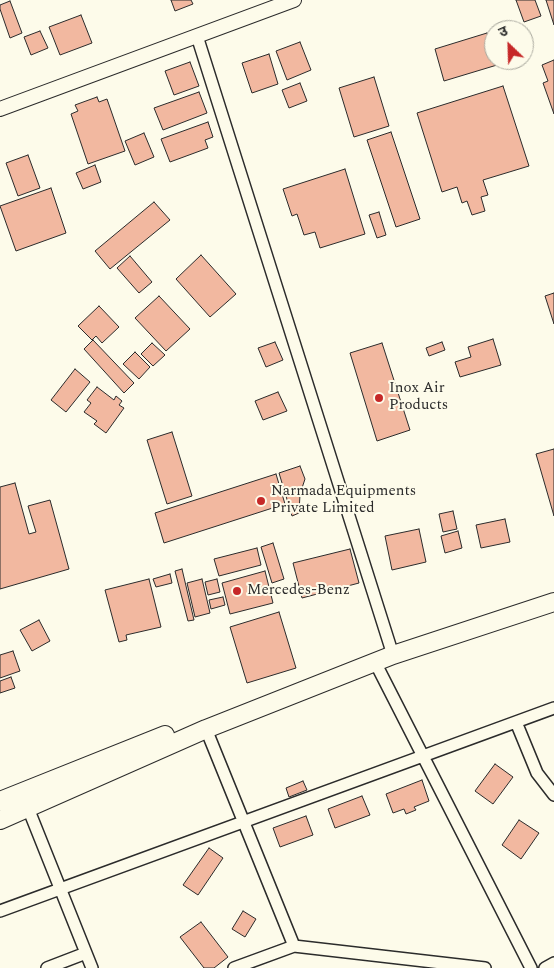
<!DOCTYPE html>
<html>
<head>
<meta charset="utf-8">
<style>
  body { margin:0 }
  #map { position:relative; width:554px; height:968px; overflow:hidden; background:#fdfbea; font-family:Spectral,"Noto Sans Devanagari",serif }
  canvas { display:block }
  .north { position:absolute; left:484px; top:20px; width:50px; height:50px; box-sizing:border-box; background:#fdfbea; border:1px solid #a9a89e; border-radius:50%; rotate:336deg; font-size:14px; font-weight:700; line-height:20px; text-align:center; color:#2b2b2b }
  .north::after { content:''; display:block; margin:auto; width:18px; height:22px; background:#c62828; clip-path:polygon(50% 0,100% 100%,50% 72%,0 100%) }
</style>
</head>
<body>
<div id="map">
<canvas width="554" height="968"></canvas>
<div class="north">उ</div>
</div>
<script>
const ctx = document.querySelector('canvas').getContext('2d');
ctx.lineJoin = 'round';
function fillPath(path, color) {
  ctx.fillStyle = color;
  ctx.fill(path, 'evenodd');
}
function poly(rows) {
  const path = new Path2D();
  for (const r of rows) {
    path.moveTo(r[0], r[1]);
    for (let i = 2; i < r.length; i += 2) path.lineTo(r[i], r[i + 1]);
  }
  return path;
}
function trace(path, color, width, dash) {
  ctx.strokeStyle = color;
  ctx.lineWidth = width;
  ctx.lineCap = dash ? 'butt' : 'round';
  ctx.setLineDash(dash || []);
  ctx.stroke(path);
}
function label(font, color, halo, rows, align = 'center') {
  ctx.font = font + ' Spectral,serif';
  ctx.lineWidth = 4;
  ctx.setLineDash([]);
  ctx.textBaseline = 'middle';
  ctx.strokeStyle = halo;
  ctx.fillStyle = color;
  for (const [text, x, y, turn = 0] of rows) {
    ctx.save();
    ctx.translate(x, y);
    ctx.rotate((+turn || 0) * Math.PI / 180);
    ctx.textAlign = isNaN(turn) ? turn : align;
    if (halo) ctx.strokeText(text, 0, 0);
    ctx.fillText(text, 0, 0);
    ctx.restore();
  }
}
const building = poly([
  [171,0,191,0,193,4,175,11,171,0],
  [516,0,535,0,541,16,524,22,516,0],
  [546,0,554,0,554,25,546,0],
  [10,1,22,33,10,38,0,9,0,5,10,1],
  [81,15,92,43,60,55,49,27,81,15],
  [40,31,48,48,31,55,24,37,40,31],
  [487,33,494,60,496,60,497,65,444,81,435,49,487,33],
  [300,42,311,70,287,80,276,51,300,42],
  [269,54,278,84,252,93,242,63,269,54],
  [554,60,554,114,543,83,548,81,542,65,554,60],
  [190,62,199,86,174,95,165,71,190,62],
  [374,77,389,126,354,137,339,88,374,77],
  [300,83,307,101,289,108,282,90,300,83],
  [503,86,529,166,483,180,488,195,481,197,485,211,472,215,467,201,462,203,457,187,442,192,417,113,503,86],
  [199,92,207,113,163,130,154,108,199,92],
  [97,97,99,102,107,99,125,151,88,164,71,114,78,111,75,105,97,97],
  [208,122,213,137,205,140,208,148,170,162,161,139,208,122],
  [391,132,420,219,396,227,367,140,391,132],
  [144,133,154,157,135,165,125,141,144,133],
  [28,155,40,188,18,196,6,163,28,155],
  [95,165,101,182,83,189,76,173,95,165],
  [345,169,365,234,320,248,315,232,304,235,297,214,292,216,283,189,345,169],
  [51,188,66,233,16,251,0,206,51,188],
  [154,202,170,220,110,269,95,251,154,202],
  [379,212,386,235,377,238,369,215,379,212],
  [201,255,236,294,210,317,176,279,201,255],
  [130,256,152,282,139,293,117,268,130,256],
  [554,293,554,324,545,296,554,293],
  [159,296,190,329,166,351,135,318,159,296],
  [99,306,119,327,102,343,96,336,92,340,78,326,99,306],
  [493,339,501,365,460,377,455,362,471,357,468,347,493,339],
  [93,340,134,383,124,393,84,349,93,340],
  [275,342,283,360,266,367,258,348,275,342],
  [442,342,445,350,429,356,426,348,442,342],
  [152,343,165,355,153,366,141,354,152,343],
  [382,343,410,430,377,441,350,353,382,343],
  [135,352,150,367,139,379,123,364,135,352],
  [75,369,90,382,66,412,51,400,75,369],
  [97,387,114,400,116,396,122,401,119,405,124,408,106,433,94,424,97,421,84,412,91,403,87,400,97,387],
  [278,392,287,411,263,420,255,401,278,392],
  [172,432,192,496,167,504,147,440,172,432],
  [554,449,554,516,536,454,554,449],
  [300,466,305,479,300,494,299,513,292,516,279,473,300,466],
  [276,474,285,504,164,543,155,513,276,474],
  [15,483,29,534,36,532,28,506,50,500,69,569,0,589,0,487,15,483],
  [453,511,457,529,443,532,439,514,453,511],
  [505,519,510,542,481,548,476,525,505,519],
  [419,529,426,562,392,570,385,536,419,529],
  [458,531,462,548,445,553,441,536,458,531],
  [273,543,284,579,272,583,261,547,273,543],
  [257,548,261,565,219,576,214,559,257,548],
  [350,549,359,583,302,598,293,563,350,549],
  [182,569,194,620,188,621,175,571,182,569],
  [265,571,273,603,230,614,222,583,265,571],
  [170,574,172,583,156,587,153,579,170,574],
  [149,579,161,627,126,635,127,640,119,642,105,590,149,579],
  [202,579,210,613,195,617,187,583,202,579],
  [217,579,220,592,208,595,205,582,217,579],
  [223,597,225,605,211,609,209,600,223,597],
  [279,612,296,668,247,683,230,627,279,612],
  [39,620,50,641,32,651,20,630,39,620],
  [13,651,20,671,0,678,0,655,13,651],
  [11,677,15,688,0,693,0,681,11,677],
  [495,764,513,777,493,804,475,791,495,764],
  [422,780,429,801,414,807,416,810,406,814,404,809,393,813,386,794,422,780],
  [303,781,307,790,289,797,286,788,303,781],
  [362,796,370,815,335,828,328,809,362,796],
  [306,816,313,835,280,847,273,828,306,816],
  [519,820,539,833,521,859,502,845,519,820],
  [209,848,223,858,198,895,183,885,209,848],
  [243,911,256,919,245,937,232,929,243,911],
  [201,922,228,957,214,968,204,968,180,937,201,922]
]);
const minor = poly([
  [197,36,393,655],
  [375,662,531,968],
  [516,722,537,773,554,795],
  [206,729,294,946],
  [28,808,92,968],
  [0,911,554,708],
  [47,968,86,953],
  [234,968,294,946,485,968],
  [545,968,554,963]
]);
const tertiary = poly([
  [0,109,294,0]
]);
const primary = poly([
  [0,801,165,735],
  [0,820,206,729,350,672,393,655,554,602]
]);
const markers = [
  [379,398,5,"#c62828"],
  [261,501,5,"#c62828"],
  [237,591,5,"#c62828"]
];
const poiNames = [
  ["Inox Air",389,389],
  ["Products",389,406],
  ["Narmada Equipments",271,492],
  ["Private Limited",271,509],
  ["Mercedes-Benz",247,591]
];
fillPath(building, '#f2b8a0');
trace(building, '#2b2b2b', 1);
trace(minor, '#2b2b2b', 14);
trace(tertiary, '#2b2b2b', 16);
trace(primary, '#2b2b2b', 20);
trace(minor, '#fdfbea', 11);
trace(tertiary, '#fdfbea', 14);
trace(primary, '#fdfbea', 18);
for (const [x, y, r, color] of markers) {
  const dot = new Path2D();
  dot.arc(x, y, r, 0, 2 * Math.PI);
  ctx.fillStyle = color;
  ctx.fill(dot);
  trace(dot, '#fdfbea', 2);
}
label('15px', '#2b2b2b', '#fdfbea', poiNames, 'left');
</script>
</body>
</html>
